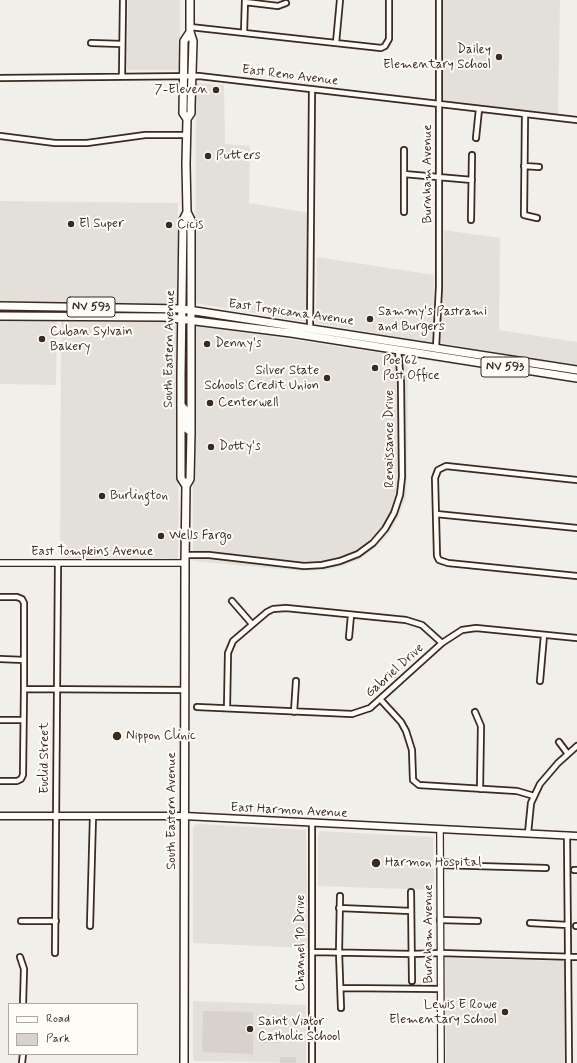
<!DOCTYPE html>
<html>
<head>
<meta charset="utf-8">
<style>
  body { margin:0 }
  #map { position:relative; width:577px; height:1063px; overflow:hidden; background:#f1efea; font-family:Mynerve,sans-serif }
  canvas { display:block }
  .legend { position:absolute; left:8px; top:1003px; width:130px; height:52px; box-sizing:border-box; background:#fdfcf7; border:1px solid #afa8a0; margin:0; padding:5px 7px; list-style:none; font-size:12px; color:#3b2a1e }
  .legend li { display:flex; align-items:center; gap:8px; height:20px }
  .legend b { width:20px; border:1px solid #afa8a0 }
</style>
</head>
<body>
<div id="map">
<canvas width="577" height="1063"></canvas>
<ul class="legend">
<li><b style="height:5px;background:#fdfcf7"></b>Road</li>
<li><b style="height:11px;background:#d7d2cc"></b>Park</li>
</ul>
</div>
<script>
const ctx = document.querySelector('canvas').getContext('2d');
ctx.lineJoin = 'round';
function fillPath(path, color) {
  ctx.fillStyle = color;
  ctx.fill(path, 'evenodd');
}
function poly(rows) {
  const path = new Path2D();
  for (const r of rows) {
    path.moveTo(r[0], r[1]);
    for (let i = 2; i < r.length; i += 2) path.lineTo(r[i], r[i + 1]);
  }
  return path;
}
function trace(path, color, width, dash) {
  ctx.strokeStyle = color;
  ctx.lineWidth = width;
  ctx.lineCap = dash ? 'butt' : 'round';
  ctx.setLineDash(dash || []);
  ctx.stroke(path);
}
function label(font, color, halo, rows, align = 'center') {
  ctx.font = font + ' Mynerve,sans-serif';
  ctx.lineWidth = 4;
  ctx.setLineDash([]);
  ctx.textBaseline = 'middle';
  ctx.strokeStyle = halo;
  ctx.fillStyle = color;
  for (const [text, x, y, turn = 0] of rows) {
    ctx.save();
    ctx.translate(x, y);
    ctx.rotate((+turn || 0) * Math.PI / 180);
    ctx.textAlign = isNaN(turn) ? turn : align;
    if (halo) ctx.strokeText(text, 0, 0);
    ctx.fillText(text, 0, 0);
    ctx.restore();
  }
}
const built = poly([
  [128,0,180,0,180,70,127,70],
  [439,0,560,0,558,118,439,105],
  [196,83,224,85,225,144,250,146,249,203,309,213,308,322,195,303],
  [0,201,178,203,177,304,0,303],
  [444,230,500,238,499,330,577,342,577,366,441,343],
  [317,257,434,275,433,343,316,323],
  [0,320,57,321,56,385,0,384],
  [61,322,167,322,179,326,178,559,60,558],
  [196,325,408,357,407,482,406,497,399,515,390,532,376,547,360,559,342,566,326,570,303,571,193,561,193,331],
  [199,824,306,830,308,948,193,943,193,828,195,825],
  [320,831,433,837,434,890,318,886,318,835],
  [445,958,564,961,564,1063,446,1063],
  [193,1001,306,1005,306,1063,194,1061,193,1059]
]);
const green = poly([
  [203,1011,253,1012,253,1054,202,1052],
  [259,1036,279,1036,279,1043,259,1043],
  [280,1057,296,1057,296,1063,280,1063]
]);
const minor = poly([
  [245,2,278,6,286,3],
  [190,27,381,48,385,46,389,39,389,0],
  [244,33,245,0],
  [91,43,122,44],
  [336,43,340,0],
  [122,77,123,0],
  [0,78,199,76,577,120],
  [525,115,524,215,537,218],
  [0,136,55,143,87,143,145,135,187,135],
  [476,138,479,109],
  [524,166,539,167],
  [404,174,472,180],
  [404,212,404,150],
  [471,220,472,155],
  [310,328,312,90],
  [436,348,439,287,439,0],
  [577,480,446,466,438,470,435,478,437,556,439,560,448,563,577,576],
  [436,514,577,528],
  [185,555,209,555,304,566,322,565,340,561,358,554,373,543,385,529,394,513,400,495,402,477,401,383,398,350],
  [0,597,17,597,22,599,24,603,24,689,23,775,21,779,17,781,0,781],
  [232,601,252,624],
  [349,637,351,615],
  [0,659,24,660],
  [540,681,544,635],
  [24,689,184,690],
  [380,699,401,722,406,731,412,750,413,780,419,785,517,791,534,796],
  [197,707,352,714,370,708,442,643,462,630,476,628,577,638],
  [227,708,228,653,233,641,267,612,273,609,286,608,406,620,422,625,442,643],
  [294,712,296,681],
  [475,712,481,726,480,789],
  [0,720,23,720],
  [559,742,568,754],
  [528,833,531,803,540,784,558,763,577,746],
  [567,835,569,1063],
  [440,862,453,863,455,864],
  [440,865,546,868],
  [574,870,577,870],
  [411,892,412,981],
  [340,896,339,952,341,1008],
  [339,908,411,911],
  [440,920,478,921],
  [21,921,56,921],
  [530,923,568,925],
  [90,926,93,816],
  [576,926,577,926],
  [313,952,412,954,440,953,577,957],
  [55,953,58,563],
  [20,957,24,969,23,1004],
  [341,988,440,989],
  [22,1063,23,1054],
  [312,1063,312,823]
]);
const tertiary = poly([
  [0,563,185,563],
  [440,829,441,1063]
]);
const secondary = poly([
  [0,816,184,816,577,836]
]);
const primary = poly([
  [187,119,183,113,184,41,190,32],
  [0,306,182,309,577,370],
  [0,316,164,317,291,333,577,378],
  [181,405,186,411,187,429,191,432],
  [186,486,181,478,181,375,183,220,187,212],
  [184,1063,185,563,186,486,190,479,191,432,191,220,187,212,186,164,187,119,191,113,191,105,193,41,190,32,190,0]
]);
const markers = [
  [499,57,4,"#3b2a1e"],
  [216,90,4,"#3b2a1e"],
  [208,156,4,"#3b2a1e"],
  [71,224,4,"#3b2a1e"],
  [169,225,4,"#3b2a1e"],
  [370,319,4,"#3b2a1e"],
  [42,339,4,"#3b2a1e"],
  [207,344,4,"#3b2a1e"],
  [375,368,4,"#3b2a1e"],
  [327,378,4,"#3b2a1e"],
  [210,403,4,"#3b2a1e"],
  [211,447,4,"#3b2a1e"],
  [102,496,4,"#3b2a1e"],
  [161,536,4,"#3b2a1e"],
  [117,736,5,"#3b2a1e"],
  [376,863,5,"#3b2a1e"],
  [505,1012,4,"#3b2a1e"],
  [250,1029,4,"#3b2a1e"]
];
const shields = [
  [91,307,48],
  [505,367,48]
];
const shieldNames = [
  ["NV 593",91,307],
  ["NV 593",505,367]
];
const poiNames = [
  ["Dailey",491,50,"right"],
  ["Elementary School",491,65,"right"],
  ["7-Eleven",208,90,"right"],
  ["Putters",216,156],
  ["El Super",79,224],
  ["Cicis",177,225],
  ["Sammy's Pastrami",378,312],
  ["and Burgers",378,327],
  ["Cuban Sylvain",50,332],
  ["Bakery",50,347],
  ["Denny's",215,344],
  ["Poe 62",383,361],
  ["Post Office",383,376],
  ["Silver State",319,371,"right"],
  ["Schools Credit Union",319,386,"right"],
  ["Centerwell",218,403],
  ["Dotty's",219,447],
  ["Burlington",110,496],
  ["Wells Fargo",169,536],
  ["Nippon Clinic",126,736],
  ["Harmon Hospital",385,863],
  ["Lewis E Rowe",497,1005,"right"],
  ["Elementary School",497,1020,"right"],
  ["Saint Viator",258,1022],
  ["Catholic School",258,1037]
];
const streetNames = [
  ["East Reno Avenue",290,76,7],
  ["Burnham Avenue",428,174,-90],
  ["East Tropicana Avenue",291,313,8],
  ["South Eastern Avenue",170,349,-89],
  ["Renaissance Drive",390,439,-90],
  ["East Tompkins Avenue",92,552],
  ["Gabriel Drive",395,671,-42],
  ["Euclid Street",45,758,-90],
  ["South Eastern Avenue",172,811,-90],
  ["East Harmon Avenue",289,811,3],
  ["Burnham Avenue",429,934,-90],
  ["Channel 10 Drive",301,943,-90]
];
fillPath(built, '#e3e0da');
fillPath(green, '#d7d2cc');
trace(minor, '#3b2a1e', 8);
trace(tertiary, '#3b2a1e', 8);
trace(secondary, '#3b2a1e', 9);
trace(primary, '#3b2a1e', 10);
trace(minor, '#fdfcf7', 4.5);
trace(tertiary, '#fdfcf7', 5.5);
trace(secondary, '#fdfcf7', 6);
trace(primary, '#fdfcf7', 7);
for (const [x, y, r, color] of markers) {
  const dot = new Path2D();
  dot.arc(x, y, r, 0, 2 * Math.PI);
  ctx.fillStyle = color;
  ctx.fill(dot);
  trace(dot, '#fdfcf7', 1.5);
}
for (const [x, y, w] of shields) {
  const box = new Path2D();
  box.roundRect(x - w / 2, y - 10, w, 20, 3);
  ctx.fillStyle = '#fdfcf7';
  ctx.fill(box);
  trace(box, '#3b2a1e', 1);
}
label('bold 12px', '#3b2a1e', null, shieldNames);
label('13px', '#3b2a1e', '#fdfcf7', poiNames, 'left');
label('13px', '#3b2a1e', '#fdfcf7', streetNames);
</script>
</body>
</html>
